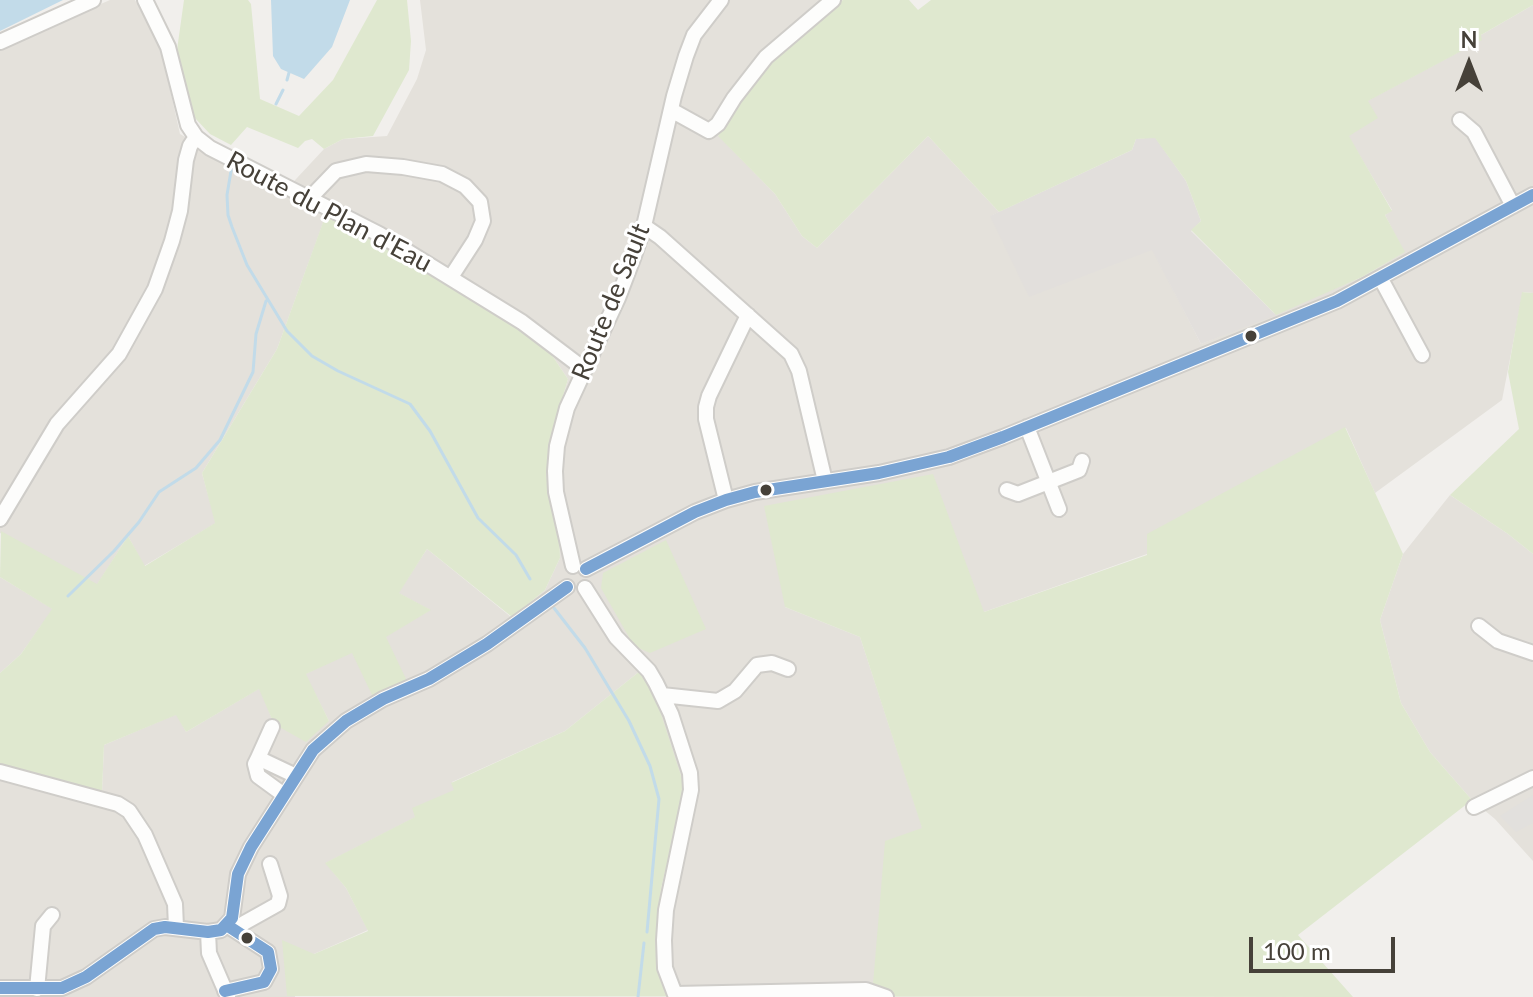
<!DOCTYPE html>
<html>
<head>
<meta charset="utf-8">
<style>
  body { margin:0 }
  #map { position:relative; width:1533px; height:997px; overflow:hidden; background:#f1efec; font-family:Lato,sans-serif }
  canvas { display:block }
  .north { position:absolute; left:1429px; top:24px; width:80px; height:80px; -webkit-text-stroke:6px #fff; paint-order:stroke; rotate:0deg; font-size:22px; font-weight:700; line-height:32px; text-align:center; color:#464139 }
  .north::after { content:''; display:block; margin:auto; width:28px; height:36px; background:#464139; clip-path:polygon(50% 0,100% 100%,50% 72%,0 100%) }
  .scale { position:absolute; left:1249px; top:937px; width:146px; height:36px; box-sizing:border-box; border:4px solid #464139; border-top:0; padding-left:10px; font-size:24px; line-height:28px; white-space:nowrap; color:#464139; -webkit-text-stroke:6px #fff; paint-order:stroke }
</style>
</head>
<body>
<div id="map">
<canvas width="1533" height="997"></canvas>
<div class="north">N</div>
<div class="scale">100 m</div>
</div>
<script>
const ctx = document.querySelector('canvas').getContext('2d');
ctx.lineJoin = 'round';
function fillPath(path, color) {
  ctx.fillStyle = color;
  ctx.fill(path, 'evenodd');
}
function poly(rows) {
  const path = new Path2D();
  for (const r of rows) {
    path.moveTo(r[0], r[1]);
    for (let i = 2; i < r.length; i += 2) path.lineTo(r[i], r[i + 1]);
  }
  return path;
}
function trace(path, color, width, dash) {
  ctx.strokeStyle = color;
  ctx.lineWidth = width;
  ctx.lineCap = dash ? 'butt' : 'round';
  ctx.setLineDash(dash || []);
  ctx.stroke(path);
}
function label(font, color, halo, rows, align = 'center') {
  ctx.font = font + ' Lato,sans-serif';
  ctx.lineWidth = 6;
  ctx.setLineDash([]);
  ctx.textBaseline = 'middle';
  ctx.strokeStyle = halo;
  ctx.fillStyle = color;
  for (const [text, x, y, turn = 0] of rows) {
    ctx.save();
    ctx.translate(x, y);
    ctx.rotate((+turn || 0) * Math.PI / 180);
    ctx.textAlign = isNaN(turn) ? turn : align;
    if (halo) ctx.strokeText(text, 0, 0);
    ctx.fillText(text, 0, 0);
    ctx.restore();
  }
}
const residential = poly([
  [110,0,135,0,161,49,180,134,283,193,324,149,343,139,387,136,417,79,426,50,420,0,843,0,823,12,718,135,775,194,802,236,817,248,928,136,999,212,991,216,1153,250,1201,344,1362,277,1404,252,1385,215,1392,210,1348,136,1367,101,1481,40,1481,35,1533,5,1533,293,1523,292,1502,400,1375,493,1346,428,1147,554,984,612,785,607,860,637,923,829,872,997,672,990,656,954,661,889,685,788,640,671,565,731,452,782,455,790,416,817,326,863,346,888,368,930,314,954,287,996,295,995,295,997,0,997,0,769,102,792,104,745,177,714,186,732,260,688,274,724,329,721,305,674,386,636,430,610,398,593,427,549,511,617,545,590,560,558,559,526,546,476,555,424,568,379,541,339,326,215,277,349,202,473,216,523,144,566,128,536,97,585,0,533,0,48],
  [1450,495,1508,534,1533,554,1533,861,1495,819,1472,800,1430,752,1401,703,1380,620,1403,554],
  [0,577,53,609,21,654,0,673]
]);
const industrial = poly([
  [1155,137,1186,181,1201,221,1191,231,1276,315,1201,344,1152,250,1029,297,990,216,1132,150,1136,139]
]);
const green = poly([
  [184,0,248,0,251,4,260,99,299,116,333,80,377,0,407,0,411,41,409,70,373,136,343,139,324,149,312,139,305,141,298,148,247,127,231,145,210,134,194,117,176,57],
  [843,0,909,0,918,10,931,0,1533,0,1533,5,1481,35,1482,40,1368,101,1378,118,1349,136,1392,211,1385,215,1405,252,1362,277,1276,315,1191,230,1201,221,1186,181,1155,138,1136,139,1132,150,999,212,928,136,817,248,802,236,775,194,718,136,768,54],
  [326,214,541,339,568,379,555,424,546,476,559,526,560,558,545,590,512,617,427,549,399,593,431,610,386,637,407,681,373,697,352,653,306,674,329,721,306,742,274,724,259,689,186,732,176,715,104,745,102,792,0,769,0,673,21,654,52,609,0,577,1,531,97,584,128,536,145,566,215,523,202,473,277,349],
  [1522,292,1533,293,1533,554,1508,534,1450,495,1519,429,1508,372],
  [1345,427,1403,554,1380,620,1401,703,1430,752,1472,800,1298,935,1353,997,287,996,282,940,314,954,368,931,346,888,325,863,415,817,412,808,454,790,451,783,565,731,640,671,650,680,685,788,661,889,656,954,672,989,872,996,885,841,922,828,860,637,785,607,764,506,933,474,984,612,1147,555,1147,534],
  [666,540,706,629,650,653,634,646,601,588,603,573]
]);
const parking = poly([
  [1533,795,1533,823,1516,832,1500,816]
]);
const water = poly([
  [0,0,63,0,0,31],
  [271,0,350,0,332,47,304,79,281,69,273,56]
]);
const stream = poly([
  [287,80,290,69],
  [276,104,283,90],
  [232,165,227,195,228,215,232,227,247,265,287,331,312,356,338,371,410,404,430,431,478,518,516,555,530,579],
  [68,596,114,551,139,522,159,492,196,468,220,440,253,372,256,334,266,301],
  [554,608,585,648,629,721,650,766,659,799,647,932],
  [638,997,644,943]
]);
const minor = poly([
  [145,0,168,47,188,125,196,137,210,148,379,234,522,322,584,369],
  [0,42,93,0],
  [671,110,709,131,718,124,734,98,766,57,833,0],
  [1460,120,1474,132,1513,206],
  [310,198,336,171,366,164,403,167,442,174,465,186,480,202,483,221,475,240,451,277],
  [644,226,660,237,791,354,799,371,825,481],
  [1381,279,1422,355],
  [1027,427,1059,509],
  [1007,490,1018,494,1079,470,1082,461],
  [726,500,706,419,706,407,709,396,748,315],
  [0,519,57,424,119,354,155,289,172,241,180,211,186,160,190,146,196,137],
  [573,566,556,492,555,471,557,446,567,408,618,298,634,256,644,226,674,96,686,56,694,35,721,0],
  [586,569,695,512,726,500,755,492,879,473,949,457,1003,437,1337,301,1533,195],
  [585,588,616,637,649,671,656,683,671,714,690,773,691,790,666,910,664,940,665,968,676,997],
  [1479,626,1498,641,1533,653],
  [662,695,718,701,735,691,757,665,772,663,788,669],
  [272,727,258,758,296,776],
  [258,758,255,764,258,776,284,795],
  [0,772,118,804,129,811,145,835,175,904,176,927],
  [1474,807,1533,778],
  [237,931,244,923,278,904,280,896,270,864],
  [208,932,209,953,228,997],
  [0,988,62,988,86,977,154,929,165,927,208,932,221,930,232,918,238,874,251,847,313,750,346,721,383,699,429,679,487,644,567,587],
  [37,989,43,926,52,915],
  [225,991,264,982,271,969,268,952,228,926],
  [675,994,866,990,886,997]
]);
const bus1 = poly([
  [586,569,695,512,726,500,755,492,879,473,949,457,1003,437,1337,301,1533,195],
  [0,988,62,988,86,977,154,929,165,927,208,932,221,930,232,918,238,874,251,847,313,750,346,721,383,699,429,679,487,644,567,587],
  [225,991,264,982,271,969,268,952,228,926]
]);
const markers = [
  [1251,336,7,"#464139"],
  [766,490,7,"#464139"],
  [247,938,7,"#464139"]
];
const streetNames = [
  ["Route du Plan d'Eau",329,212,28],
  ["Route de Sault",611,302,-68]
];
fillPath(residential, '#e4e1db');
fillPath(industrial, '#e2dfdc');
fillPath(green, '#dfe8cf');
fillPath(parking, '#e2e0dd');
fillPath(water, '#c2dbe9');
trace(stream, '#c2dbe9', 3);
trace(minor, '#cfcdc9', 18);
trace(minor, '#fdfdfc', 14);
trace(bus1, '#7aa4d3', 12);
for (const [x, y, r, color] of markers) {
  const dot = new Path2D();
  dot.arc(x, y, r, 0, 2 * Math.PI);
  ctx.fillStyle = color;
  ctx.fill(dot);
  trace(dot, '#fff', 3);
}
label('26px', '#464139', '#fff', streetNames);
</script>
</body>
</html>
